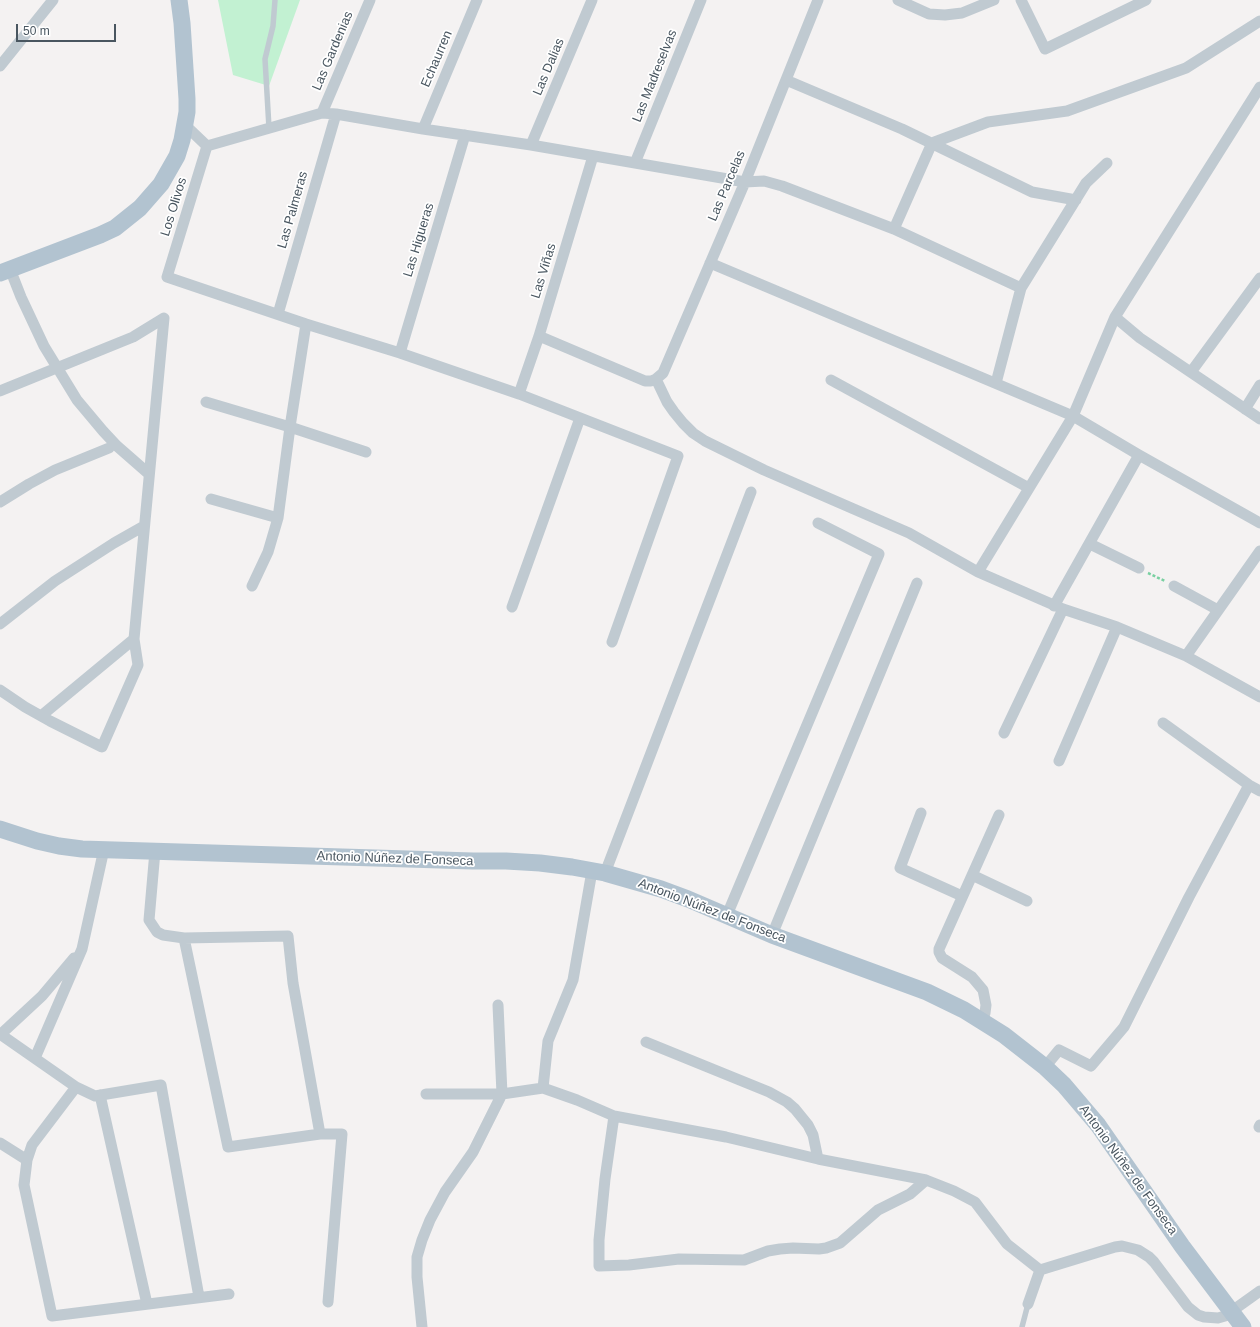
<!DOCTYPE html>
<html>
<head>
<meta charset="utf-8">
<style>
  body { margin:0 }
  #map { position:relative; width:1260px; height:1327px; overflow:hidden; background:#f4f2f2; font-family:Arial,sans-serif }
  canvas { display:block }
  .scale { position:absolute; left:16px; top:24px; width:100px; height:18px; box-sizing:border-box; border:2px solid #495660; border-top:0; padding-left:5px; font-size:12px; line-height:14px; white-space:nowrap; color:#495660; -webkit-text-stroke:3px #fff; paint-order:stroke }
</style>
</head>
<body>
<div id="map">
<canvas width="1260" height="1327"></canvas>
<div class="scale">50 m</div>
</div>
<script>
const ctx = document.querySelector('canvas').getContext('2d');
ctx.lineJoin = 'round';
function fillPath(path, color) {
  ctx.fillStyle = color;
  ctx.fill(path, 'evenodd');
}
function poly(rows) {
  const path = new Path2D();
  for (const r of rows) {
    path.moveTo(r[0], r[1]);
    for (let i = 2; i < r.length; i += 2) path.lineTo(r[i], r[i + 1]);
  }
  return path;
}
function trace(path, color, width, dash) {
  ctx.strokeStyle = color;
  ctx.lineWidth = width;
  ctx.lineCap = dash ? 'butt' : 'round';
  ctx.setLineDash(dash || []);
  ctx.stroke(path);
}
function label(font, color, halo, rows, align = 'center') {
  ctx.font = font + ' Arial,sans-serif';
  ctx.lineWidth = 3.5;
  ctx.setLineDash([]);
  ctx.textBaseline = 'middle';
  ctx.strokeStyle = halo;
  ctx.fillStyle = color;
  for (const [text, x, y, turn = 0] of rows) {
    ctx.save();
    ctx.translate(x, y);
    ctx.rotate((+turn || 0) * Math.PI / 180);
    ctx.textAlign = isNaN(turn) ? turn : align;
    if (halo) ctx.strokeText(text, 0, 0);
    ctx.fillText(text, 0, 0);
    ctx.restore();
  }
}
const green = poly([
  [218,0,300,0,269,86,233,75]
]);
const path = poly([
  [1148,573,1165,581]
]);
const lane = poly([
  [269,128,265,59,273,26,275,0],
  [1022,1327,1028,1304]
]);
const street = poly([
  [898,0,929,14,945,15,962,13,994,0],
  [1021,0,1045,49,1146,0],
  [0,66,53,0],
  [786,80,902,129,1032,192,1076,200],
  [322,113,370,0],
  [185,125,207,146,322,113,336,114,423,129,531,145,745,182,764,181,782,186,894,229,1021,288],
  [423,129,477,0],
  [531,145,592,0],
  [207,146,167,277,306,324,400,353,519,394,678,456,612,642],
  [635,163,701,0],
  [894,229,932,143,988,122,1067,111,1186,68,1260,21],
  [710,263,1073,416,1139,455,1260,523],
  [10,269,21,297,44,346,77,400,103,431,117,446,149,474],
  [278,314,336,114],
  [1115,317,1140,338,1260,419],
  [539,336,645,381,651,381,656,379,663,373,745,182,818,0],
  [400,353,465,135],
  [1191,372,1260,278],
  [656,379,667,402,674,412,683,423,693,433,705,441,764,470,909,533,978,572,1063,609,1117,627,1186,656,1260,697],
  [831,380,1029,488],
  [996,383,1021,288,1086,183,1107,163],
  [0,391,133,337,164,318,134,639,138,665,102,747,50,721,25,707,0,690],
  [519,394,539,336,593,156],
  [206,402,290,427,366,452],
  [1245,409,1260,385],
  [211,499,278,518],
  [0,502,29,484,55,470,109,448],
  [1090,544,1139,568],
  [978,572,1073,416,1115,317,1260,87],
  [252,586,268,552,278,518,290,427,306,324],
  [1174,586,1218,610],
  [1054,606,1139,455],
  [512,607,580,418],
  [0,624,55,581,114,543,144,526],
  [1186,656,1260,551],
  [41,716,134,639],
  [1163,723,1249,785,1260,791],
  [1004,733,1063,609],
  [1059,761,1117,627],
  [921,813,900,868,962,896],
  [155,851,149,920,157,932,163,935,184,938,288,936,293,983,320,1134],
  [605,873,751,492],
  [972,875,1027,901],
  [727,915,879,554,818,523],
  [772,935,917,583],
  [184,938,228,1147,320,1134,342,1134,328,1302],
  [982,1021,985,1013,986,1005,983,990,972,977,942,958,939,952,939,949,999,815],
  [0,1034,76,1087,95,1096,161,1085,199,1297],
  [0,1035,42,996,74,958],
  [646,1042,769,1092,787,1102,795,1109,808,1125,813,1135,818,1159],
  [35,1058,82,949,104,849],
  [1045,1067,1059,1050,1091,1066,1124,1027,1189,897,1249,785],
  [76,1087,32,1145,27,1160,24,1185,52,1316,229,1294],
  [543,1088,548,1041,573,980,592,871],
  [426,1094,502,1094,543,1088,577,1100,614,1116,726,1137,818,1159,926,1180,954,1191,975,1202,1007,1244,1040,1270],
  [100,1095,147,1304],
  [614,1116,605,1179,599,1240,599,1266,629,1265,679,1259,744,1260,768,1251,780,1249,793,1248,819,1249,826,1248,840,1243,878,1210,910,1194,926,1180],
  [1259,1127,1260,1125],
  [0,1143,27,1160],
  [1028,1304,1040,1270,1115,1247,1122,1246,1138,1250,1149,1257,1154,1262,1188,1307,1198,1315,1204,1317,1218,1318,1225,1316,1260,1291],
  [422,1327,417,1277,417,1257,422,1240,430,1220,445,1192,473,1152,502,1094,498,1005]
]);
const primary = poly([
  [0,273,100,235,115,228,140,208,161,184,177,156,182,140,187,112,187,99,182,23,179,0],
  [0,829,37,841,59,846,82,849,473,861,506,861,540,863,572,867,605,873,661,889,688,899,772,935,927,992,964,1010,1004,1035,1045,1067,1064,1085,1098,1125,1182,1246,1243,1327]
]);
const streetNames = [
  ["Las Gardenias",333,51,-67],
  ["Echaurren",437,59,-67],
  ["Las Dalias",549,67,-67],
  ["Las Madreselvas",655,76,-68],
  ["Las Parcelas",727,186,-67],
  ["Los Olivos",174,207,-73],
  ["Las Palmeras",293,210,-74],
  ["Las Higueras",419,240,-73],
  ["Las Viñas",544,271,-73],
  ["Antonio Núñez de Fonseca",395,859,2],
  ["Antonio Núñez de Fonseca",712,911,21],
  ["Antonio Núñez de Fonseca",1128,1170,54]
];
fillPath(green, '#c2f1d2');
trace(path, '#79d0a1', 2.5, [3, 2]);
trace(lane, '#c0cad1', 5.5);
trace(street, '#c0cad1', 11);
trace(primary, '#b2c3d0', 17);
label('13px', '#495660', '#fff', streetNames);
</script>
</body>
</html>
